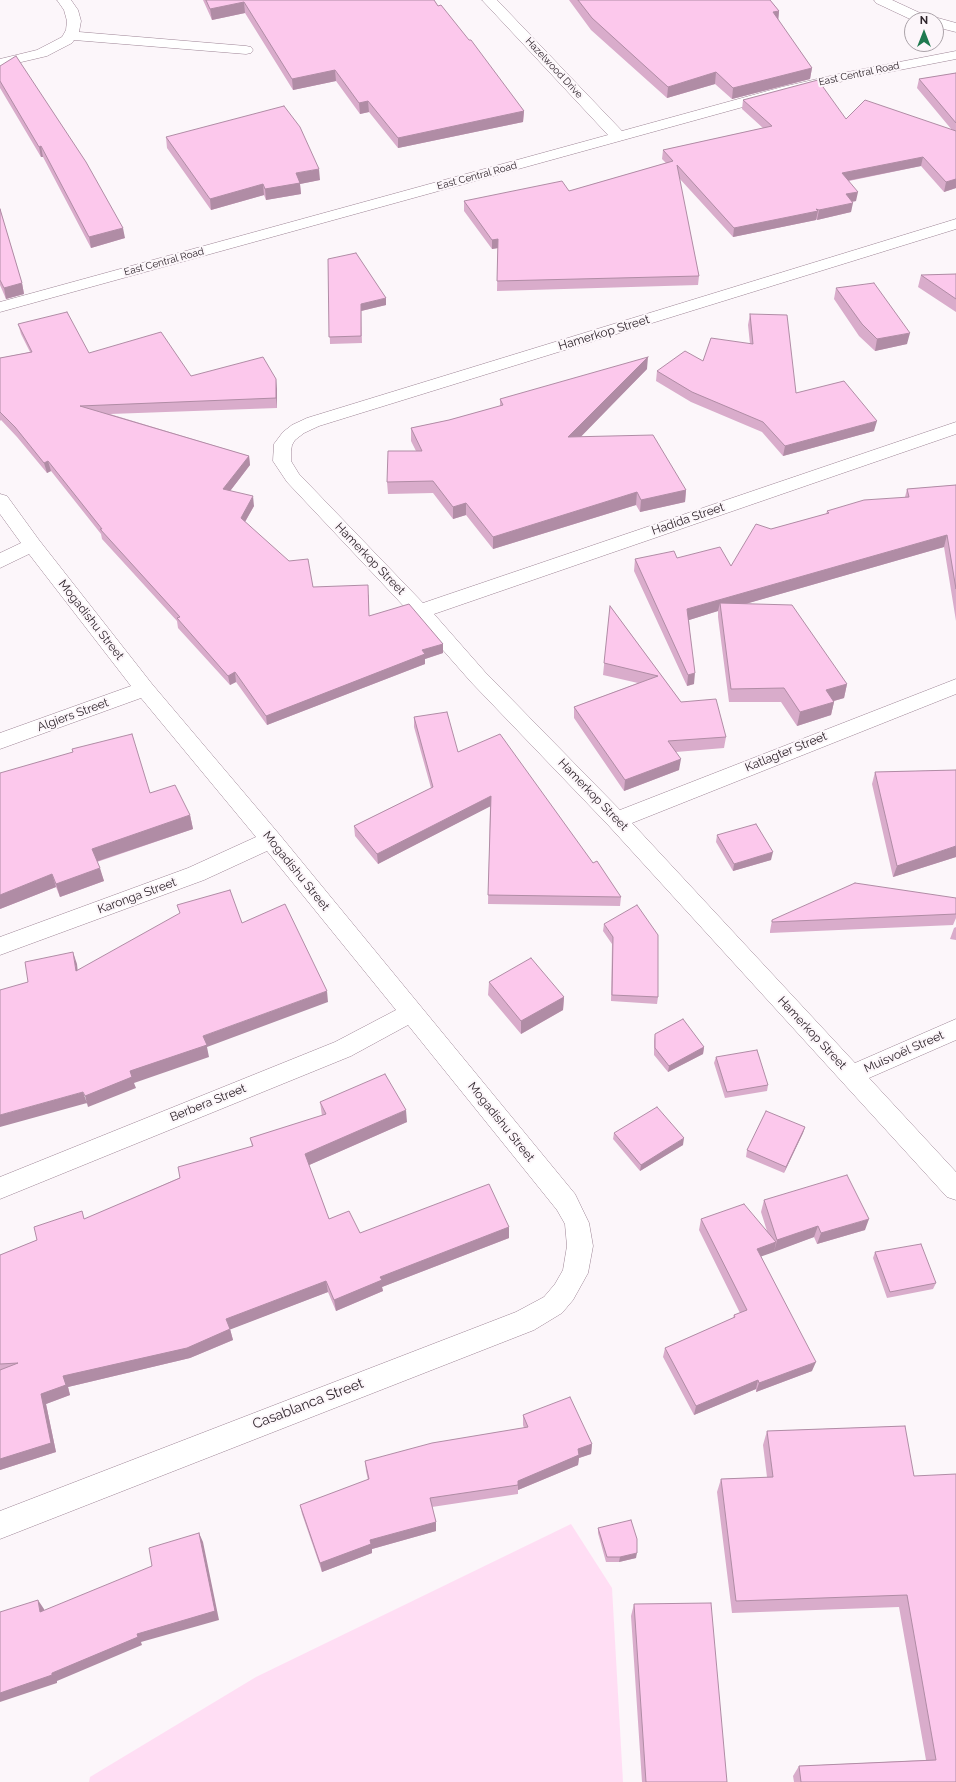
<!DOCTYPE html>
<html>
<head>
<meta charset="utf-8">
<style>
  body { margin:0 }
  #map { position:relative; width:956px; height:1782px; overflow:hidden; background:#fcf6fa; font-family:Raleway,sans-serif }
  canvas { display:block }
  .north { position:absolute; left:904px; top:12px; width:40px; height:40px; box-sizing:border-box; background:#fcf6fa; border:1px solid #aaa2a8; border-radius:50%; rotate:0deg; font-size:11px; font-weight:700; line-height:16px; text-align:center; color:#2f252c }
  .north::after { content:''; display:block; margin:auto; width:14px; height:18px; background:#1f7a50; clip-path:polygon(50% 0,100% 100%,50% 72%,0 100%) }
</style>
</head>
<body>
<div id="map">
<canvas width="956" height="1782"></canvas>
<div class="north">N</div>
</div>
<script>
const ctx = document.querySelector('canvas').getContext('2d');
ctx.lineJoin = 'round';
function fillPath(path, color) {
  ctx.fillStyle = color;
  ctx.fill(path, 'evenodd');
}
function poly(rows) {
  const path = new Path2D();
  for (const r of rows) {
    path.moveTo(r[0], r[1]);
    for (let i = 2; i < r.length; i += 2) path.lineTo(r[i], r[i + 1]);
  }
  return path;
}
function trace(path, color, width, dash) {
  ctx.strokeStyle = color;
  ctx.lineWidth = width;
  ctx.lineCap = dash ? 'butt' : 'round';
  ctx.setLineDash(dash || []);
  ctx.stroke(path);
}
function label(font, color, halo, rows, align = 'center') {
  ctx.font = font + ' Raleway,sans-serif';
  ctx.lineWidth = 4;
  ctx.setLineDash([]);
  ctx.textBaseline = 'middle';
  ctx.strokeStyle = halo;
  ctx.fillStyle = color;
  for (const [text, x, y, turn = 0] of rows) {
    ctx.save();
    ctx.translate(x, y);
    ctx.rotate((+turn || 0) * Math.PI / 180);
    ctx.textAlign = isNaN(turn) ? turn : align;
    if (halo) ctx.strokeText(text, 0, 0);
    ctx.fillText(text, 0, 0);
    ctx.restore();
  }
}
const green = poly([
  [571,1524,612,1588,623,1782,89,1782,90,1777,256,1677]
]);
const minor = poly([
  [57,0,71,0,78,10,81,21,79,32,246,46,251,47,253,50,251,53,246,54,74,40,72,43,47,56,0,67,0,59,37,50,62,37,66,30,67,21,64,10,57,0],
  [482,0,497,0,622,131,782,87,848,72,956,51,956,59,848,80,790,94,0,312,0,302,608,135,482,0],
  [874,0,892,0,920,13,956,23,956,32,936,27,936,20,910,19,876,3,874,0],
  [956,219,956,229,319,426,304,433,295,440,292,445,291,451,291,461,299,474,423,603,956,422,956,434,434,614,485,672,620,810,956,679,956,694,632,823,855,1063,956,1019,956,1040,869,1078,956,1172,956,1200,947,1197,609,826,471,682,413,616,287,482,273,461,274,444,283,432,292,425,307,418,956,219],
  [0,494,7,496,39,540,152,684,279,834,575,1194,589,1223,593,1246,588,1273,573,1300,562,1313,534,1330,0,1539,0,1511,516,1312,544,1297,555,1284,563,1270,567,1246,565,1224,557,1210,408,1025,351,1056,0,1199,0,1177,335,1042,396,1010,267,851,204,880,0,955,0,937,188,868,256,837,141,698,0,749,0,733,131,686,29,554,0,568,0,553,21,543,0,514,0,494]
]);
const wall = poly([
  [203,0,434,0,438,6,524,111,523,122,398,148,369,112,360,114,336,81,293,90,245,13,212,20],
  [569,0,770,0,779,11,778,20,812,68,810,79,732,99,715,84,667,98,591,30],
  [0,66,125,238,91,248,43,157,41,157,0,88],
  [956,73,956,188,944,192,921,166,849,181,856,201,852,202,851,212,817,220,816,219,816,220,733,237,679,178,699,276,698,285,497,291,498,248,492,249,464,211,464,201,569,191,666,163,662,159,663,150,763,128,742,109,743,100,846,119,952,130,917,88,919,79],
  [166,137,320,180,300,184,301,194,266,200,264,195,211,210,167,148],
  [0,209,22,283,24,294,6,299,0,285],
  [328,259,386,305,361,311,362,343,330,344],
  [956,274,956,312,918,287,921,275],
  [836,288,907,344,875,351,859,336,834,299],
  [750,314,796,393,874,431,783,456,762,432,691,402,656,381,657,371,703,361,750,344,748,325],
  [18,324,89,353,191,376,277,389,277,408,110,414,249,456,250,465,230,491,254,506,245,522,313,587,369,595,369,616,443,644,443,653,425,659,425,664,267,725,236,682,230,685,178,628,177,621,102,539,101,534,51,471,47,473,17,437,1,420,0,421,0,358,30,352,21,334],
  [647,369,580,437,686,490,685,502,640,512,636,505,493,549,466,515,453,519,433,493,388,494,387,482,416,451,411,441,411,428,449,420,500,406,500,399],
  [956,485,956,621,944,547,745,604,847,684,844,698,834,701,834,702,831,715,797,726,781,702,729,702,718,617,718,611,689,620,694,684,687,686,634,571,635,559,677,558,731,566,771,529,826,514,827,511,905,497,907,489],
  [610,606,681,702,726,737,724,748,676,752,679,770,624,791,574,718,574,707,638,683,603,675],
  [414,717,458,752,593,863,621,897,620,906,488,904,490,806,378,864,355,836,354,826,431,788,414,727],
  [956,770,956,857,893,877,872,784,875,772],
  [0,773,150,793,190,815,193,829,97,862,104,881,60,897,56,887,0,909],
  [717,835,771,860,733,871,716,842],
  [956,898,956,918,953,925,770,933,770,931,772,920],
  [604,924,658,997,657,1004,611,1001,612,944,603,931],
  [956,927,956,940,950,939,954,928],
  [489,982,564,997,563,1010,521,1034,488,995],
  [655,1034,704,1047,703,1054,668,1072,654,1055,654,1041],
  [716,1057,768,1085,767,1091,725,1098,714,1063],
  [320,1102,407,1122,309,1165,329,1219,360,1233,509,1227,509,1238,382,1287,383,1291,336,1311,328,1292,230,1329,233,1340,190,1358,68,1387,70,1395,46,1404,56,1452,0,1470,0,1255,37,1240,252,1146,250,1138,322,1116],
  [805,1127,803,1133,784,1173,746,1157,747,1150],
  [614,1133,683,1145,640,1171,613,1139],
  [764,1200,865,1230,817,1244,814,1237,761,1256,812,1371,756,1392,756,1389,694,1415,663,1357,665,1348,733,1318,734,1315,740,1313,699,1230,701,1219,767,1231,761,1212],
  [875,1252,936,1283,933,1289,887,1298,873,1258],
  [523,1415,592,1444,591,1454,579,1458,578,1465,518,1490,518,1494,432,1507,436,1522,436,1531,372,1549,372,1553,322,1572,302,1514,300,1505,368,1480,366,1471,365,1461,524,1428,523,1425],
  [905,1426,956,1782,794,1782,793,1776,799,1766,926,1760,899,1607,732,1613,717,1492,721,1479,767,1477,763,1445,767,1431],
  [598,1528,636,1558,619,1562,606,1562,598,1533],
  [634,1604,727,1782,642,1782,631,1616]
]);
const shadedWall = poly([
  [244,2,245,13,212,20,210,9],
  [779,11,778,23,773,12],
  [812,68,810,79,732,99,733,88],
  [335,70,336,81,293,90,292,79],
  [716,72,715,84,667,98,668,87],
  [368,101,369,112,360,114,359,103],
  [524,111,523,122,398,148,398,138],
  [41,146,43,157,41,157,39,147],
  [923,157,921,166,841,182,842,173],
  [319,169,320,180,300,184,301,194,266,200,265,189,296,173],
  [956,179,956,188,944,192,946,182],
  [263,184,264,195,211,210,210,199],
  [858,192,856,201,844,203,846,194],
  [853,203,851,212,817,220,819,210],
  [818,211,816,220,733,237,734,228],
  [123,228,125,238,91,248,89,237],
  [498,239,498,248,492,249,492,240],
  [22,283,24,294,6,299,4,288],
  [386,298,386,305,361,311,362,343,361,304],
  [910,333,907,344,875,351,877,339],
  [648,357,647,369,568,450,568,437],
  [276,379,277,389,277,408,276,398],
  [877,421,874,431,783,456,785,446],
  [249,456,250,465,224,499,223,489],
  [48,461,51,471,47,473,44,463],
  [686,490,685,502,640,512,641,500],
  [637,492,636,505,493,549,493,537],
  [253,496,254,506,242,527,241,518],
  [466,503,466,515,453,519,453,507],
  [947,535,944,547,721,611,720,603,718,611,686,621,687,609],
  [443,644,443,653,425,659,425,664,267,725,266,716,422,650],
  [235,672,236,682,230,685,228,676],
  [695,673,694,684,687,686,688,675],
  [847,684,844,698,823,704,826,690],
  [834,702,831,715,797,726,800,712],
  [681,759,679,770,624,791,625,780],
  [491,796,491,806,378,864,377,854],
  [190,815,193,829,95,862,92,849],
  [956,846,956,857,893,877,897,866],
  [773,852,771,860,733,871,734,864],
  [100,868,104,881,60,897,56,884],
  [52,874,56,887,0,909,0,895],
  [73,952,77,964,79,983,76,971],
  [327,991,328,1002,207,1047,209,1057,134,1083,136,1088,88,1107,85,1096,130,1071,203,1036],
  [564,997,563,1010,521,1034,521,1021],
  [704,1047,703,1054,668,1072,669,1066],
  [83,1092,87,1103,0,1127,0,1115],
  [406,1110,407,1122,307,1166,305,1154],
  [805,1127,803,1133,784,1173,786,1167],
  [684,1138,683,1145,640,1171,641,1165],
  [869,1219,865,1230,817,1244,821,1233],
  [818,1226,814,1237,774,1252,777,1240],
  [509,1227,509,1238,382,1287,383,1291,336,1311,334,1300,380,1277],
  [776,1242,774,1252,754,1259,757,1249],
  [326,1281,328,1292,229,1330,226,1319],
  [230,1329,233,1340,190,1358,68,1387,70,1395,46,1404,56,1452,0,1470,0,1459,41,1394,63,1376],
  [816,1362,812,1371,756,1392,759,1383],
  [758,1380,756,1389,694,1415,696,1406],
  [592,1444,591,1454,579,1458,578,1465,518,1490,518,1481,578,1449],
  [436,1522,436,1531,372,1549,372,1553,322,1572,320,1563,370,1540],
  [199,1533,203,1542,219,1620,141,1642,142,1645,57,1681,57,1683,0,1702,0,1693,52,1673,137,1634],
  [637,1553,636,1558,619,1562,620,1557],
  [38,1600,44,1609,46,1620,40,1612]
]);
const building = poly([
  [206,0,434,0,438,6,441,5,469,40,471,40,524,111,398,138,368,101,359,103,335,70,292,79,244,2,210,9,206,0],
  [578,0,770,0,779,11,773,12,812,68,733,88,716,72,668,87,592,18,578,0],
  [16,56,86,162,123,228,89,237,41,146,39,147,0,81,0,66,16,56],
  [956,73,956,123,919,79,956,73],
  [818,80,846,119,865,100,956,131,956,179,946,182,923,157,842,173,858,192,846,194,853,203,819,210,816,209,818,211,734,228,677,165,699,276,497,281,498,239,492,240,464,201,562,181,569,191,673,161,663,150,772,126,743,100,818,80],
  [284,106,300,127,319,169,296,173,300,183,265,189,263,184,210,199,166,137,284,106],
  [0,209,22,283,4,288,0,280,0,209],
  [356,253,386,298,361,304,361,336,329,337,328,259,356,253],
  [956,274,956,299,921,275,956,274],
  [874,283,910,333,877,339,862,324,836,288,874,283],
  [67,312,89,353,161,332,191,376,263,357,276,379,276,398,80,406,249,456,223,489,253,496,241,518,289,561,308,559,313,587,368,585,369,616,409,604,443,644,422,650,425,654,266,716,235,672,228,676,177,618,180,617,100,529,102,529,48,461,44,463,15,427,0,412,0,358,32,352,18,324,67,312],
  [750,314,787,315,796,393,844,381,877,421,785,446,763,422,692,392,657,371,685,351,703,361,711,338,753,344,750,314],
  [648,357,568,437,653,435,686,490,641,500,637,492,493,537,466,503,453,507,433,481,387,482,388,451,422,451,411,428,449,420,503,405,500,399,648,357],
  [956,485,956,589,947,535,687,609,695,673,688,675,635,559,674,551,677,558,720,547,731,566,756,524,771,529,829,513,827,511,864,500,909,497,907,489,956,485],
  [720,603,792,605,847,684,826,690,834,702,800,712,784,688,731,689,720,603],
  [610,606,681,702,716,699,726,737,668,741,681,759,625,780,574,707,658,676,604,663,610,606],
  [447,712,458,752,500,734,593,863,597,861,621,897,488,895,491,796,377,854,354,826,433,787,414,717,447,712],
  [132,734,150,793,175,785,190,815,92,849,100,868,56,884,52,874,0,895,0,773,73,752,72,749,132,734],
  [956,770,956,846,897,866,875,772,956,770],
  [756,824,773,852,734,864,717,835,756,824],
  [855,883,956,898,956,914,772,922,772,920,855,883],
  [230,890,242,923,285,904,327,991,203,1036,207,1045,130,1071,132,1077,85,1096,83,1092,0,1115,0,990,28,982,25,962,73,952,76,971,180,913,177,905,230,890],
  [637,905,658,935,658,997,612,995,613,937,604,924,637,905],
  [531,958,564,997,521,1021,489,982,531,958],
  [683,1019,704,1047,669,1066,655,1048,655,1034,683,1019],
  [757,1050,768,1085,727,1092,716,1057,757,1050],
  [385,1074,406,1110,305,1154,329,1219,349,1211,360,1233,489,1184,509,1227,380,1277,382,1280,334,1300,326,1281,226,1319,230,1329,187,1348,63,1376,66,1385,41,1394,51,1443,0,1459,0,1370,18,1363,0,1364,0,1255,37,1240,34,1227,82,1211,84,1219,180,1178,178,1167,253,1146,250,1138,326,1114,320,1102,385,1074],
  [657,1107,684,1138,641,1165,614,1133,657,1107],
  [766,1111,805,1127,786,1167,747,1150,766,1111],
  [847,1175,869,1219,821,1233,818,1226,777,1240,764,1200,847,1175],
  [744,1204,776,1242,757,1249,816,1362,759,1383,758,1380,696,1406,665,1348,735,1317,734,1315,747,1310,701,1219,744,1204],
  [921,1244,936,1283,890,1292,875,1252,921,1244],
  [570,1397,592,1444,578,1449,579,1455,518,1481,518,1485,430,1498,436,1522,370,1540,371,1544,320,1563,300,1505,369,1479,365,1461,432,1443,528,1427,523,1415,570,1397],
  [905,1426,914,1476,956,1474,956,1782,801,1782,799,1766,936,1760,907,1595,736,1601,721,1479,773,1477,767,1431,905,1426],
  [631,1520,637,1539,637,1553,620,1557,607,1557,598,1528,631,1520],
  [199,1533,215,1611,137,1634,138,1637,52,1673,52,1675,0,1693,0,1612,38,1600,40,1612,152,1566,149,1548,199,1533],
  [711,1603,727,1782,646,1782,634,1604,711,1603]
]);
const farStreetnames = [
  ["Hazelwood Drive",554,68,47],
  ["East Central Road",859,74,-12],
  ["East Central Road",477,176,-15],
  ["East Central Road",164,262,-15]
];
const streetNames = [
  ["Hamerkop Street",604,333,-17],
  ["Hadida Street",688,519,-19],
  ["Hamerkop Street",370,559,46],
  ["Mogadishu Street",91,620,52],
  ["Algiers Street",73,715,-20],
  ["Katlagter Street",786,752,-22],
  ["Hamerkop Street",593,795,46],
  ["Mogadishu Street",296,871,51],
  ["Karonga Street",137,896,-20],
  ["Hamerkop Street",812,1033,47],
  ["Muisvoël Street",904,1052,-24],
  ["Berbera Street",208,1103,-22],
  ["Mogadishu Street",501,1122,51]
];
const nearStreetnames = [
  ["Casablanca Street",308,1404,-21]
];
fillPath(green, '#ffdef4');
trace(minor, '#9d8495', 1);
fillPath(minor, '#fff');
fillPath(wall, '#d9accb');
fillPath(shadedWall, '#b08ca5');
fillPath(building, '#fcc8ec');
trace(building, '#b08ca5', 1);
label('10px', '#2f252c', '#fcf6fa', farStreetnames);
label('12px', '#2f252c', '#fcf6fa', streetNames);
label('14px', '#2f252c', '#fcf6fa', nearStreetnames);
</script>
</body>
</html>
